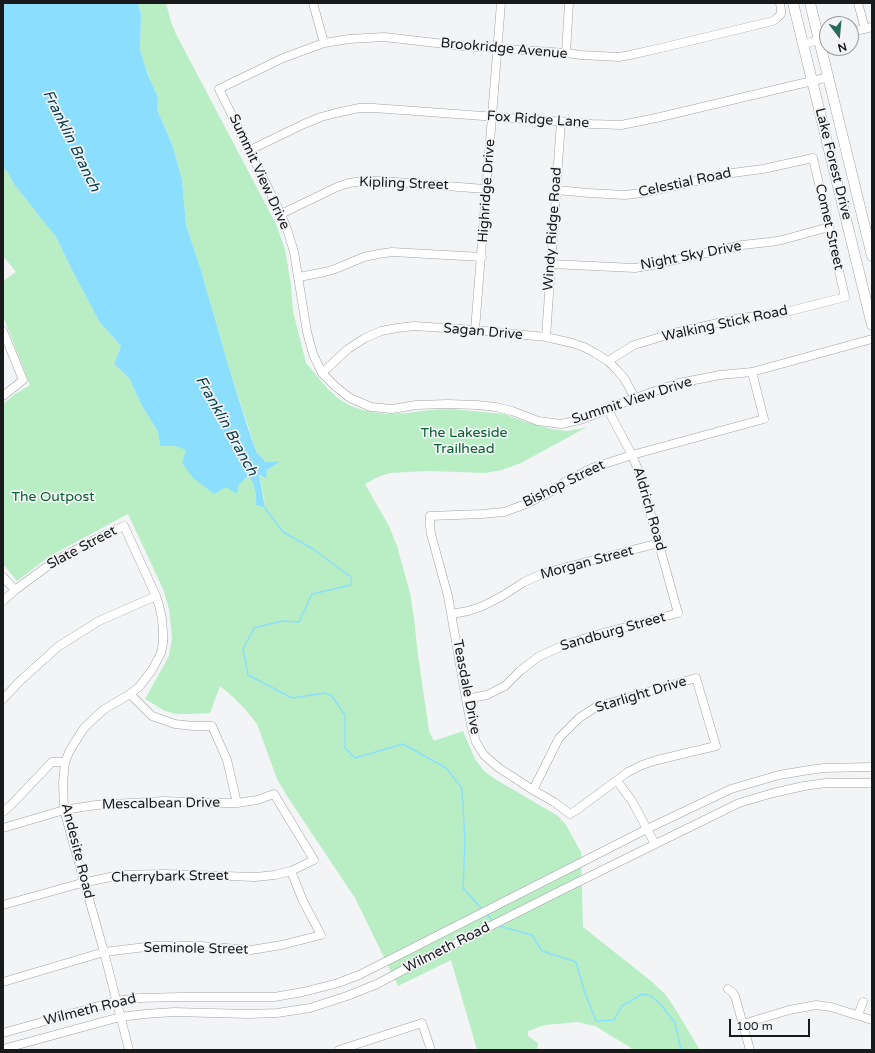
<!DOCTYPE html>
<html>
<head>
<meta charset="utf-8">
<style>
  body { margin:0 }
  #map { position:relative; width:875px; height:1053px; overflow:hidden; background:#f2f4f6; font-family:"Varela Round",sans-serif }
  canvas { display:block }
  .frame { position:absolute; inset:0; border:4px solid #18191a; pointer-events:none }
  .north { position:absolute; left:819px; top:16px; width:40px; height:40px; box-sizing:border-box; background:#f2f4f6; border:1px solid #9b9c9e; border-radius:50%; rotate:164deg; font-size:11px; font-weight:700; line-height:16px; text-align:center; color:#18191a }
  .north::after { content:''; display:block; margin:auto; width:14px; height:18px; background:#276b5c; clip-path:polygon(50% 0,100% 100%,50% 72%,0 100%) }
  .scale { position:absolute; left:729px; top:1019px; width:81px; height:18px; box-sizing:border-box; border:2px solid #18191a; border-top:0; padding-left:5px; font-size:12px; line-height:14px; white-space:nowrap; color:#18191a; -webkit-text-stroke:3px #f2f4f6; paint-order:stroke }
</style>
</head>
<body>
<div id="map">
<canvas width="875" height="1053"></canvas>
<div class="frame"></div>
<div class="north">N</div>
<div class="scale">100 m</div>
</div>
<script>
const ctx = document.querySelector('canvas').getContext('2d');
ctx.lineJoin = 'round';
function fillPath(path, color) {
  ctx.fillStyle = color;
  ctx.fill(path, 'evenodd');
}
function poly(rows) {
  const path = new Path2D();
  for (const r of rows) {
    path.moveTo(r[0], r[1]);
    for (let i = 2; i < r.length; i += 2) path.lineTo(r[i], r[i + 1]);
  }
  return path;
}
function trace(path, color, width, dash) {
  ctx.strokeStyle = color;
  ctx.lineWidth = width;
  ctx.lineCap = dash ? 'butt' : 'round';
  ctx.setLineDash(dash || []);
  ctx.stroke(path);
}
function label(font, color, halo, rows, align = 'center') {
  ctx.font = font + ' "Varela Round",sans-serif';
  ctx.lineWidth = 3.5;
  ctx.setLineDash([]);
  ctx.textBaseline = 'middle';
  ctx.strokeStyle = halo;
  ctx.fillStyle = color;
  for (const [text, x, y, turn = 0] of rows) {
    ctx.save();
    ctx.translate(x, y);
    ctx.rotate((+turn || 0) * Math.PI / 180);
    ctx.textAlign = isNaN(turn) ? turn : align;
    if (halo) ctx.strokeText(text, 0, 0);
    ctx.fillText(text, 0, 0);
    ctx.restore();
  }
}
const green = poly([
  [138,3,166,3,171,22,176,34,276,224,285,249,291,285,293,311,306,363,328,389,339,399,351,406,363,410,385,414,407,413,430,410,451,409,504,414,526,422,551,429,567,431,579,429,587,427,521,463,502,470,485,473,428,471,390,473,378,477,365,484,389,526,397,546,410,593,414,618,418,655,429,731,434,741,463,731,475,759,484,771,495,779,558,816,566,825,581,852,583,927,651,981,665,994,674,1007,700,1050,633,1050,628,1046,595,1026,577,1022,545,1025,528,1031,528,1036,538,1043,537,1050,477,1050,451,960,398,986,355,898,287,796,277,779,257,724,245,709,232,696,220,686,210,713,191,714,176,714,165,711,145,699,159,674,169,656,172,638,169,609,163,589,128,514,50,556,17,581,3,564,3,404,15,394,30,385,3,316,3,281,16,272,3,256,3,168,7,171,13,183,56,237,72,270,100,323,121,346,114,364,129,378,141,404,158,432,160,446,175,446,187,450,226,487,238,486,248,476,253,483,256,495,256,504,265,508,263,493,259,474,265,479,267,470,280,461,266,462,257,453,232,378,200,267,186,225,182,179,173,147,157,109,158,97,148,75,140,50,141,14]
]);
const water = poly([
  [3,3,138,3,141,14,140,50,148,75,158,97,157,109,173,147,182,179,186,225,200,267,232,378,248,428,257,453,266,462,281,461,267,470,266,479,259,474,265,508,256,505,256,495,253,483,248,476,238,486,237,494,226,487,214,494,193,478,182,463,186,450,175,446,160,446,158,432,141,404,129,378,114,364,121,346,100,323,72,270,56,237,13,183,7,171,3,168]
]);
const stream = poly([
  [265,508,283,532,313,549,351,577,351,585,312,594,299,622,282,621,254,628,243,649,248,675,292,698,324,693,331,695,345,715,345,748,355,758,403,744,446,768,462,788,465,841,463,888,482,909],
  [486,913,493,921],
  [499,926,532,935,542,951,576,962,584,990,596,1021,614,1020,622,1006,642,994,651,996,662,1006,675,1023,681,1050]
]);
const minor = poly([
  [313,3,324,43],
  [780,3,781,10,781,14,777,18,773,21,661,48,630,55,619,57,581,55,566,53,462,46,384,37,349,39,324,43,283,58,219,89,281,214,288,232,294,252,307,332,313,354,322,373,335,386,350,398,371,407,392,409,416,405,448,404,477,405,496,407,512,411,538,421,561,424,583,419,635,398,679,383,720,375,752,372,872,339],
  [858,3,865,29],
  [851,32,872,27],
  [803,44,827,38],
  [566,53,569,3],
  [250,150,304,124,321,117,336,113,359,108,374,108,592,124,621,125,656,118,829,77],
  [556,190,589,193,625,195,642,193,732,173,763,169,813,158,845,297,782,313,740,318,674,333,634,345,608,361],
  [281,214,337,187,349,183,363,181,382,181,485,189],
  [551,264,635,268,652,265,742,245,770,242,782,240,829,227],
  [299,277,325,272,335,269,364,257,378,254,392,252,482,257],
  [475,330,501,3],
  [3,331,23,380,3,396],
  [546,337,561,121],
  [322,373,348,349,365,338,381,331,397,328,414,326,475,330,546,337,572,343,584,347,595,353,608,361,616,369,624,378,635,398],
  [3,577,15,590],
  [3,601,15,590,56,560,96,539,124,526,156,596,159,605,162,619,163,633,163,643,161,653,152,670,139,687,130,694,103,710,84,728,70,750,65,762,63,783,64,810,104,952,129,1050],
  [452,614,468,611,483,606,504,595,524,582,544,573,659,543],
  [130,694,152,716,175,724,193,726,212,726,227,760,237,803],
  [3,699,21,680,59,646,99,621,156,596],
  [466,699,487,695,505,686,520,671,538,657,562,646,592,636,678,613,639,472,632,455,608,410],
  [617,781,632,801,655,844],
  [533,790,559,738,579,718,596,707,696,678,716,746,657,760,642,765,628,772,578,809,570,814,554,802,533,790,499,768,484,755,476,742,471,725,466,699,448,596,431,534,430,526,430,516,482,514,504,512,526,504,547,494,568,480,592,468,632,455,764,419,752,372],
  [3,812,12,804,52,762,65,762],
  [3,828,64,810,96,805,165,801,208,803,237,803,257,800,274,794,314,860,291,871,275,875,255,877,163,874,119,875,78,884,3,905],
  [3,982,104,952,154,946,200,946,251,950,282,945,321,935,303,901,291,871],
  [728,989,732,992,735,996,750,1050],
  [858,1015,863,1002],
  [743,1024,789,1010,816,1005,831,1007,872,1020],
  [3,1033,116,1001,139,998,181,997,274,997,303,992,338,983,359,975,401,954,647,829,731,789,779,775,809,770,824,768,872,767],
  [3,1049,120,1017,145,1014,174,1012,248,1014,277,1013,310,1008,347,996,377,984,407,968,564,889,739,803,773,793,804,786,826,783,872,783],
  [339,1050,422,1023,431,1050]
]);
const major = poly([
  [793,3,872,325],
  [810,3,872,256]
]);
const streetNames = [
  ["Brookridge Avenue",504,49,5],
  ["Fox Ridge Lane",538,120,4],
  ["Lake Forest Drive",833,164,76],
  ["Summit View Drive",259,172,65],
  ["Celestial Road",685,183,-12],
  ["Kipling Street",404,184,2],
  ["Highridge Drive",487,191,-86],
  ["Comet Street",829,227,77],
  ["Windy Ridge Road",553,229,-86],
  ["Night Sky Drive",691,256,-11],
  ["Walking Stick Road",725,324,-12],
  ["Sagan Drive",483,332,5],
  ["Summit View Drive",632,401,-18],
  ["Bishop Street",564,484,-26],
  ["Aldrich Road",649,509,74],
  ["Slate Street",82,548,-28],
  ["Morgan Street",587,563,-15],
  ["Sandburg Street",613,632,-16],
  ["Teasdale Drive",466,687,79],
  ["Starlight Drive",641,695,-17],
  ["Mescalbean Drive",161,804,-1],
  ["Andesite Road",77,851,76],
  ["Cherrybark Street",170,877,-1],
  ["Wilmeth Road",447,948,-27],
  ["Seminole Street",196,949,1],
  ["Wilmeth Road",90,1010,-14]
];
const parkNames = [
  ["The Lakeside",464,433],
  ["Trailhead",464,449],
  ["The Outpost",53,497]
];
const waterNames = [
  ["Franklin Branch",71,141,64],
  ["Franklin Branch",226,426,61]
];
fillPath(green, '#b9eec5');
fillPath(water, '#8cdffc');
trace(stream, '#8cdffc', 1.5);
trace(minor, '#a0a2a4', 9);
trace(major, '#a0a2a4', 11);
trace(minor, '#fff', 8);
trace(major, '#fff', 10);
label('14px', '#18191a', '#f2f4f6', streetNames);
label('14px', '#06622e', '#f2f4f6', parkNames);
label('italic 15px', '#093c4c', '#f2f4f6', waterNames);
</script>
</body>
</html>
